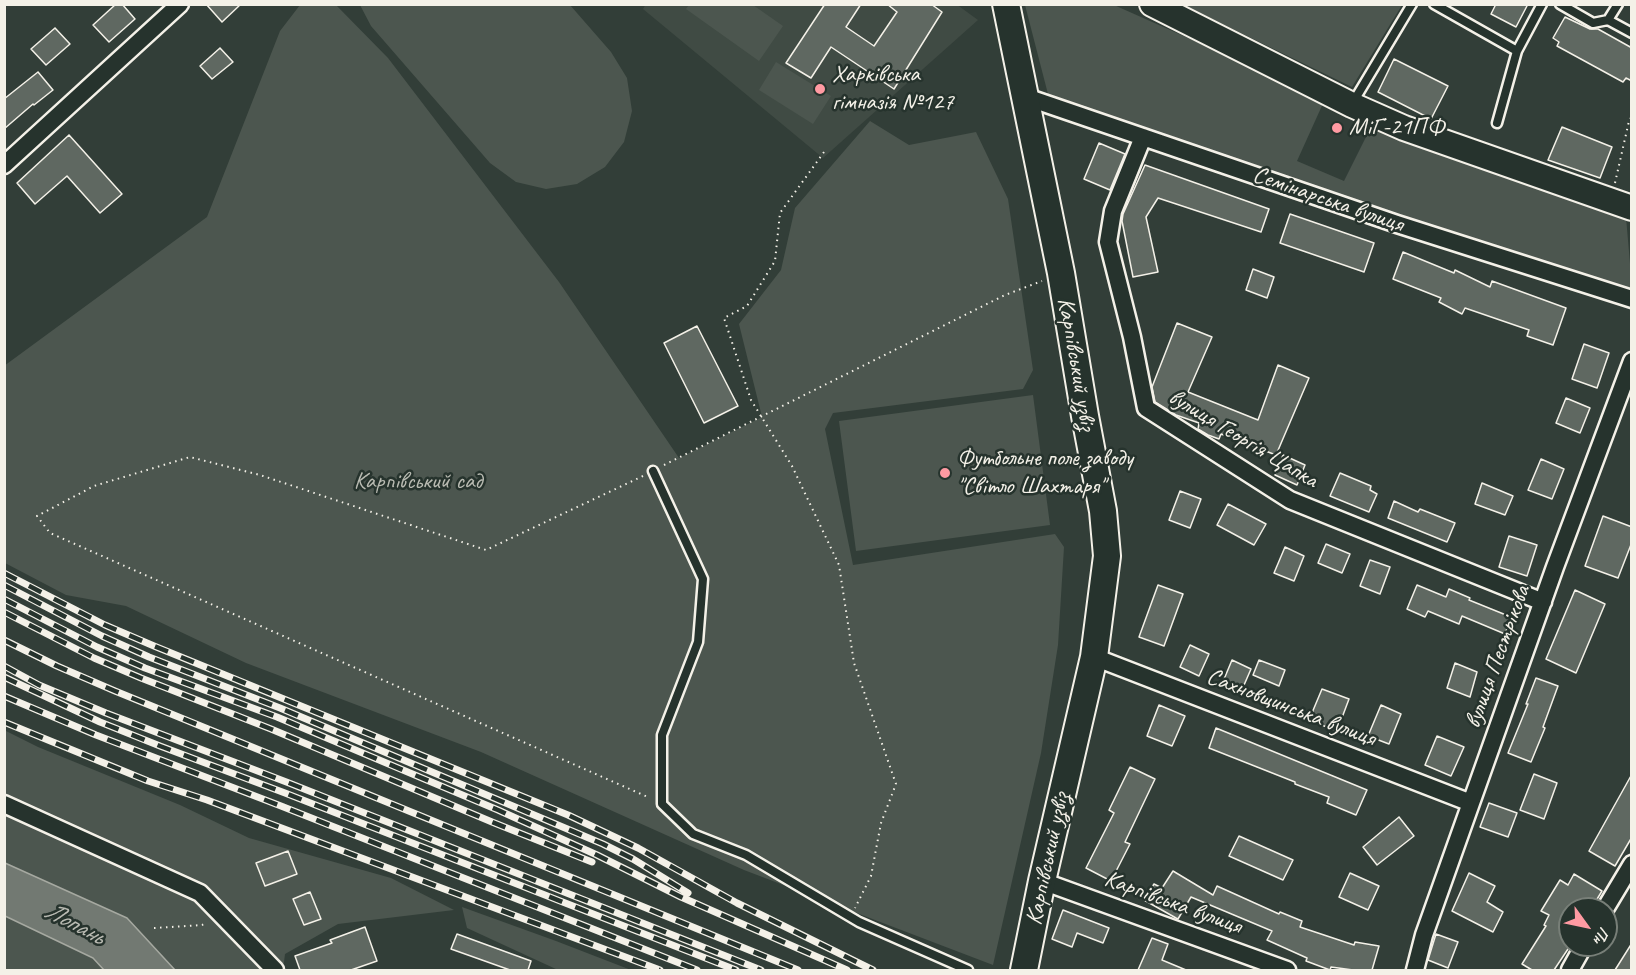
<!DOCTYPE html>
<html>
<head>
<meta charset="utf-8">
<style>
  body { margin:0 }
  #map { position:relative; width:1636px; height:975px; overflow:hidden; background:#323e38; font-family:Caveat,sans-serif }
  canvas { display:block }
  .frame { position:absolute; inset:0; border:6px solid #f4f1e8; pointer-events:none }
  .north { position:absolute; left:1558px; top:897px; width:60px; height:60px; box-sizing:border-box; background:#26332d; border:2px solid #787f78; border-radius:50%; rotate:123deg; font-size:16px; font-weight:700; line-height:24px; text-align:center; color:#f4f1e8 }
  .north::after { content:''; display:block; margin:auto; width:21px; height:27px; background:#ff9aa2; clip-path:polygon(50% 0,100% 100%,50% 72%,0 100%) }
</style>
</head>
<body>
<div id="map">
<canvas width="1636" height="975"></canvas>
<div class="frame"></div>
<div class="north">Пн</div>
</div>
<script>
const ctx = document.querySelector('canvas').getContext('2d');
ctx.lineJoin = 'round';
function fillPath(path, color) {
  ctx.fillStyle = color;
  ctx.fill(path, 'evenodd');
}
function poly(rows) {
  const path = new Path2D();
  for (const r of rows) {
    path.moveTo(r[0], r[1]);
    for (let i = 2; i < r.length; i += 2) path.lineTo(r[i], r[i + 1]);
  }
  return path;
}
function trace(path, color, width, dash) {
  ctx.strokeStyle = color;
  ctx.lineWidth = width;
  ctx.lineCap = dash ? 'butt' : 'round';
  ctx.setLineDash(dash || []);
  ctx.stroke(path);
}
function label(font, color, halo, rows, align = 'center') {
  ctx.font = font + ' Caveat,sans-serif';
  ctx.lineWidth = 5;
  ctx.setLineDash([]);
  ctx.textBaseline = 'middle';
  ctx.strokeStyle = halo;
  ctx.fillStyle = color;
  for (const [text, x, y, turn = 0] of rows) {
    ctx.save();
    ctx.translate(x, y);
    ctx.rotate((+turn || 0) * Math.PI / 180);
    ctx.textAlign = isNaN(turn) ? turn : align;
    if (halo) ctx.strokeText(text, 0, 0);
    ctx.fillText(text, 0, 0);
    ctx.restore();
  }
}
const built = poly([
  [646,4,956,4,978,20,823,158,643,9]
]);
const green = poly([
  [300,5,336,5,388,58,559,282,679,458,762,417,739,324,781,270,795,208,870,121,909,145,976,132,1008,199,1033,370,1023,389,833,413,825,429,853,565,1055,534,1064,547,1058,645,1041,753,993,965,744,870,481,752,246,663,126,606,66,595,5,563,4,366,207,217,280,31],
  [360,5,570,5,611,52,627,78,632,111,624,142,605,167,577,184,546,189,516,182,490,163,371,26],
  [689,5,753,5,783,26,759,61,686,9],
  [1025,5,1114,5,1325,99,1297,161,1344,181,1372,125,1626,217,1631,275,1631,296,1049,98],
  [1183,5,1402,5,1352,87],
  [776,62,831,96,813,124,759,90],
  [1033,395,1050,525,856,551,839,421],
  [4,730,38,747,180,805,249,838,391,878,454,910,338,924,285,954,283,970,175,970,127,918,5,863],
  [462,907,556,941,631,970,558,970,467,928],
  [5,916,93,958,104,970,5,970]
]);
const water = poly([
  [5,863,127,918,175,970,104,970,93,958,5,916,5,863]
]);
const building = poly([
  [116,4,122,4,135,19,109,42,93,25,116,4],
  [206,4,241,4,222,22,206,4],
  [825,4,861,4,846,27,874,46,897,12,887,4,931,4,942,12,894,89,831,47,811,78,786,63,825,4],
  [1496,4,1528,4,1516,27,1491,14,1496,4],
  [1565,17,1590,29,1598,29,1632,48,1632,81,1626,78,1623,82,1557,46,1559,42,1553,38,1565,17],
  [55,28,70,44,46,65,31,49,55,28],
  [220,48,233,62,212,79,200,66,220,48],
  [1394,59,1448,86,1431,119,1378,92,1394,59],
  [38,72,53,90,34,105,33,104,4,129,4,99,38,72],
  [1562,127,1612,147,1600,178,1548,160,1562,127],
  [69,135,122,194,100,213,67,176,35,204,17,183,69,135],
  [1099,143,1125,154,1110,190,1084,179,1099,143],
  [1145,165,1269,209,1261,232,1158,198,1146,217,1158,272,1133,277,1122,221,1123,214,1145,165],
  [1290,214,1374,243,1364,272,1280,243,1290,214],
  [1403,252,1454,273,1455,270,1490,287,1492,281,1566,308,1553,345,1527,336,1529,330,1465,308,1462,314,1439,302,1441,298,1393,279,1403,252],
  [1253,269,1274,277,1267,298,1246,290,1253,269],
  [1177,323,1212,337,1188,392,1258,420,1278,365,1309,378,1276,455,1221,434,1219,439,1208,435,1198,429,1199,423,1176,415,1155,402,1152,387,1177,323],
  [697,326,738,406,704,423,664,343,697,326],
  [1584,344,1609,353,1597,388,1572,379,1584,344],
  [1566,398,1590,408,1580,433,1556,423,1566,398],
  [1283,455,1305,465,1297,485,1275,475,1283,455],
  [1541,459,1564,469,1552,499,1528,490,1541,459],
  [1340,473,1371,486,1370,490,1377,494,1369,512,1330,496,1340,473],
  [1482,483,1513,496,1505,515,1475,504,1482,483],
  [1180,491,1201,499,1190,528,1169,520,1180,491],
  [1394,501,1418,512,1420,509,1455,523,1447,542,1388,518,1394,501],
  [1228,504,1266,524,1254,545,1217,525,1228,504],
  [1603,516,1632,527,1632,542,1618,578,1585,566,1603,516],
  [1509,536,1537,545,1527,576,1499,567,1509,536],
  [1326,544,1350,554,1342,573,1318,563,1326,544],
  [1285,547,1304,556,1294,581,1274,573,1285,547],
  [1370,560,1390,567,1380,594,1360,586,1370,560],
  [1158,585,1183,594,1164,646,1139,637,1158,585],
  [1417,585,1446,597,1449,589,1470,598,1469,600,1511,617,1505,634,1462,616,1459,624,1428,611,1425,617,1407,609,1417,585],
  [1575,590,1605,604,1576,673,1546,659,1575,590],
  [1190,645,1209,654,1199,676,1180,667,1190,645],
  [1232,660,1251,669,1241,692,1222,684,1232,660],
  [1259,660,1285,670,1279,686,1253,675,1259,660],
  [1455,663,1477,672,1470,697,1447,688,1455,663],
  [1536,678,1558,686,1543,727,1545,728,1531,762,1508,753,1528,704,1526,704,1536,678],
  [1322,689,1349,699,1337,731,1309,720,1322,689],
  [1159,705,1185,716,1172,746,1147,736,1159,705],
  [1381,705,1401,714,1389,744,1368,736,1381,705],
  [1216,728,1367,790,1356,815,1327,803,1329,797,1295,784,1295,782,1209,748,1216,728],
  [1437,736,1464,747,1451,776,1425,765,1437,736],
  [1130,767,1155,779,1125,842,1130,844,1111,881,1086,868,1114,813,1109,810,1130,767],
  [1534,774,1557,783,1544,819,1520,810,1534,774],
  [1632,774,1632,837,1615,866,1589,851,1632,774],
  [1489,803,1517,813,1508,837,1480,827,1489,803],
  [1399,817,1414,836,1377,865,1363,847,1399,817],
  [1239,836,1293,860,1283,880,1229,856,1239,836],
  [288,851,297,874,265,886,256,863,288,851],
  [1173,871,1213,895,1217,886,1279,914,1280,912,1302,921,1300,927,1354,945,1355,942,1379,946,1372,970,1353,970,1331,967,1330,970,1306,961,1307,958,1267,940,1272,931,1191,897,1178,919,1176,918,1144,900,1154,884,1162,888,1173,871],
  [1350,873,1379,886,1368,910,1339,897,1350,873],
  [1469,873,1495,886,1487,902,1503,912,1493,932,1452,911,1469,873],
  [1574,874,1602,891,1591,909,1570,909,1570,946,1554,970,1532,970,1522,964,1546,926,1544,925,1549,915,1541,911,1560,880,1568,885,1574,874],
  [310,892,321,919,304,925,293,899,310,892],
  [1063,910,1109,928,1103,943,1077,933,1072,947,1052,939,1063,910],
  [365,927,377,961,351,970,300,970,295,956,332,943,330,940,365,927],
  [457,934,531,961,528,970,510,970,451,949,457,934],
  [1436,934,1458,942,1448,968,1428,960,1436,934],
  [1152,938,1168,944,1162,960,1186,970,1138,970,1152,938],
  [1632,943,1632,970,1615,970,1632,943]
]);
const path = poly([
  [824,152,780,213,775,261,747,306,724,318,751,400,792,466,839,565,854,663,896,784,881,823,871,876,855,908],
  [1615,183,1629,121,1632,116],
  [664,465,1005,295,1042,281],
  [643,476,486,550,260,475,190,457,94,486,37,516,50,533,650,798],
  [154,928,202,925,207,922]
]);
const lane = poly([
  [1434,4,1517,51,1497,123],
  [1560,4,1593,23,1608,20],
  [1618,4,1608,20,1632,33],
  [1517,51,1542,4],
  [1352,104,1412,4],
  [653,471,703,579,698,642,662,735,662,804,693,834,746,855,859,922,968,970]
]);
const street = poly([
  [1026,97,1397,224,1632,299],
  [1143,137,1113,211,1108,242,1132,337,1146,408,1290,500,1543,602],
  [4,165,180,4],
  [1094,657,1471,803],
  [4,804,200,893,275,970],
  [1042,881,1287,970],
  [1605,909,1632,864],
  [1415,970,1424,935,1555,567,1632,361],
  [1570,970,1584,945]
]);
const secondary = poly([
  [1152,4,1352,105,1404,128,1632,208]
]);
const primary = poly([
  [1006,4,1061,273,1085,416,1103,511,1107,556,1094,657,1042,881,1024,970]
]);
const rail = poly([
  [4,573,105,625,154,646,568,815,638,848,737,903,873,970],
  [4,585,102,636,149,657,280,708,603,844,633,859,688,893],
  [4,599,97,647,145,668,277,717,498,810,597,855,681,897,847,970],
  [4,612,94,658,141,678,271,729,492,822,592,862],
  [4,640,57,666,115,691,798,970],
  [4,666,39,685,106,713,289,783,761,970],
  [4,677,100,722,160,746,285,793,736,970],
  [4,696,96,735,281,806,697,970],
  [4,722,148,781,207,800,660,970]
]);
const markers = [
  [820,89,6,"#ff9aa2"],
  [1337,128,6,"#ff9aa2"],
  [945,473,6,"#ff9aa2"]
];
const poiNames = [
  ["Харківська",832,75],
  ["гімназія №127",832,103],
  ["МіГ-21ПФ",1349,128],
  ["Футбольне поле заводу",957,459],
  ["\"Світло Шахтаря\"",957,487]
];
const streetNames = [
  ["Семінарська вулиця",1328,200,19],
  ["Карпівський узвіз",1076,364,80],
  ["вулиця Георгія Цапка",1243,439,31],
  ["вулиця Пестрікова",1498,657,-70],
  ["Сахновщинська вулиця",1291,708,21],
  ["Карпівський узвіз",1048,859,-78],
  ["Карпівська вулиця",1173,903,20]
];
const parkNames = [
  ["Карпівський сад",418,482]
];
const waterNames = [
  ["Лопань",74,924,28]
];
fillPath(built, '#404b44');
fillPath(green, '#4c564f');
fillPath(water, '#727972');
trace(water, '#a6a9a1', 1.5);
fillPath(building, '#5f6861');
trace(building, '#f4f1e8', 1.5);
trace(lane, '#f4f1e8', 13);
trace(street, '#f4f1e8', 21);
trace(secondary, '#f4f1e8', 28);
trace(primary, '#f4f1e8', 30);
trace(path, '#f4f1e8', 2, [1.5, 4.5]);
trace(lane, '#26332d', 8);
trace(street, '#26332d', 16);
trace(secondary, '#26332d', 24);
trace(primary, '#26332d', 26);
trace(rail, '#f4f1e8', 7);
trace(rail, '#26332d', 4.5, [14]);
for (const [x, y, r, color] of markers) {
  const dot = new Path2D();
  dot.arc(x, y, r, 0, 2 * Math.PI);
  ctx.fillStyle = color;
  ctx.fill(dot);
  trace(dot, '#26332d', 2);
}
label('24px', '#f4f1e8', '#26332d', poiNames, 'left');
label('24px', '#f4f1e8', '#26332d', streetNames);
label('24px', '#b9bbb2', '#26332d', parkNames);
label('italic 26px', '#babbb3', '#26332d', waterNames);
</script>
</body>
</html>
